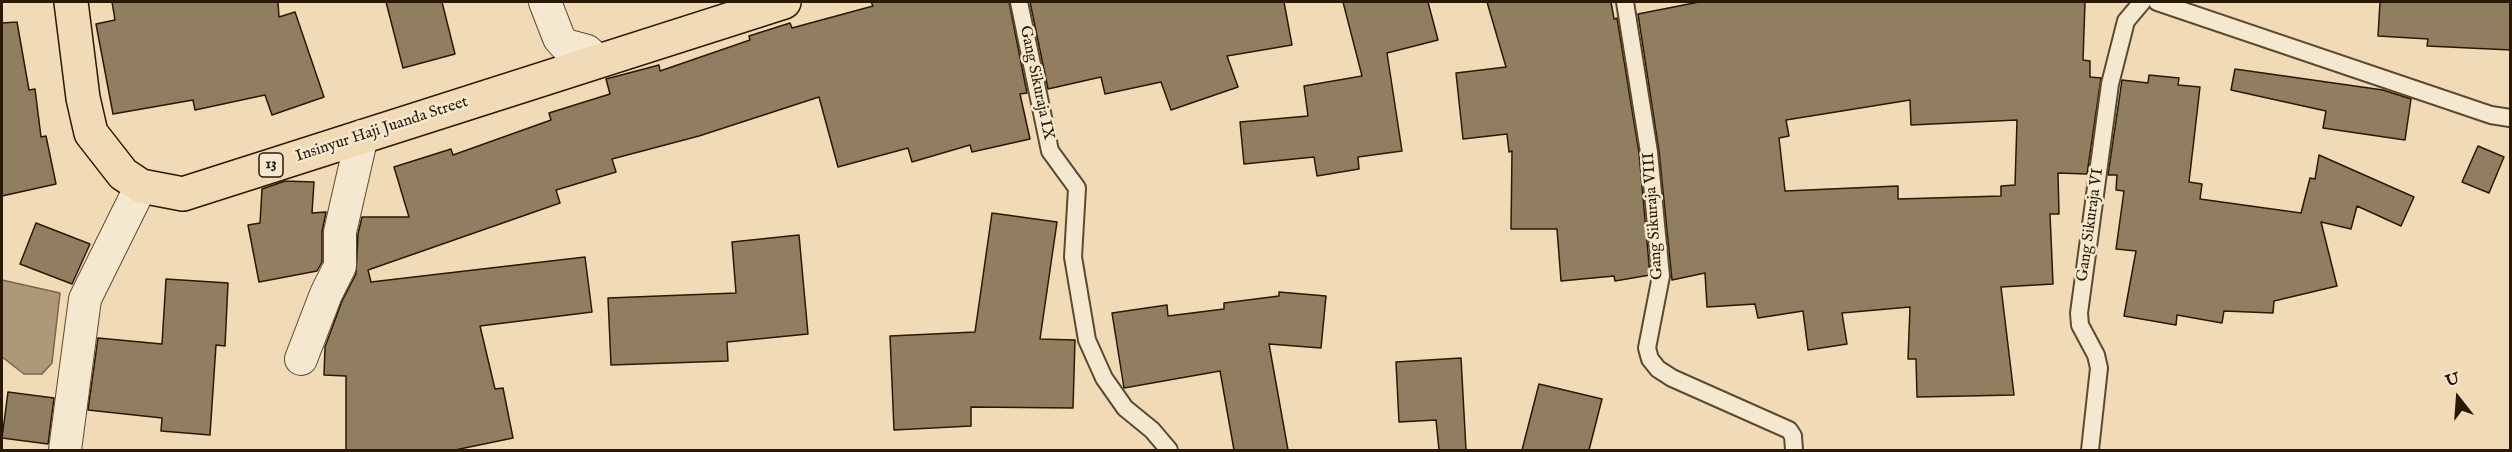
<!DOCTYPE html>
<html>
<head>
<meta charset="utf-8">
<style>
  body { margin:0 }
  #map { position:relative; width:2512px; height:452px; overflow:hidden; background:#f0dbb6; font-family:"IM FELL English",serif }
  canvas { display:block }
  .frame { position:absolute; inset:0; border:3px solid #2a1902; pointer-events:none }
  .north { position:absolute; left:2428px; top:368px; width:60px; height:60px; -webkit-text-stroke:4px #f5e8d0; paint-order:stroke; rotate:343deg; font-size:16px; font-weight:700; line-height:24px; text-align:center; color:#2a1902 }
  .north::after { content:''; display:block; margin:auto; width:21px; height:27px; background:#2a1902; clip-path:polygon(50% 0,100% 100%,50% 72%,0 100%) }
</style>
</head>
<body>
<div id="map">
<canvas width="2512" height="452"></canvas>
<div class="frame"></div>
<div class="north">U</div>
</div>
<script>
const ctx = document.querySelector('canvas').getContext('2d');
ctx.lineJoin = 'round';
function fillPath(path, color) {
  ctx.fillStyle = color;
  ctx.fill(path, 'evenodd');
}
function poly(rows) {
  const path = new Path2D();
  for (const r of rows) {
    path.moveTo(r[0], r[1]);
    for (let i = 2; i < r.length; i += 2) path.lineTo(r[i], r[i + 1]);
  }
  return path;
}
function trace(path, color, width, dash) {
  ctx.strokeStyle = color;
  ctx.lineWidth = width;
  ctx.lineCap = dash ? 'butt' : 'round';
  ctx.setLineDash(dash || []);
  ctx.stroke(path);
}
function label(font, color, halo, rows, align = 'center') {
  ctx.font = font + ' "IM FELL English",serif';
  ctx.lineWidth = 5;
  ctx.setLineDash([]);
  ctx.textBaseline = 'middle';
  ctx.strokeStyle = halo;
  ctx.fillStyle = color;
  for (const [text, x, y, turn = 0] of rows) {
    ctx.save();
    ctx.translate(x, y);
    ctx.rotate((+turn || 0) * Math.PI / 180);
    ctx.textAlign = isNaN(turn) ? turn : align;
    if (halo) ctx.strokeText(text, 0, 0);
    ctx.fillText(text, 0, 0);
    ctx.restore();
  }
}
const water = poly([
  [2,280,60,293,52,363,42,374,24,374,2,357,2,280]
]);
const building = poly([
  [112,2,278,2,279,17,295,12,324,97,272,115,265,95,195,110,193,100,113,114,96,24,115,20,112,2],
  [386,2,442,2,455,54,403,68,386,2],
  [871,2,1009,2,1027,93,1020,94,1030,139,972,152,970,145,912,162,908,148,838,167,819,97,699,136,612,159,616,172,556,190,560,203,368,270,371,282,585,257,592,312,480,326,495,389,503,388,513,438,455,450,346,450,346,376,324,375,325,347,342,301,356,274,358,234,362,217,409,217,394,167,451,149,453,155,551,120,549,113,610,94,606,79,659,65,660,71,750,40,749,36,790,23,792,28,873,6,871,2],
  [1030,2,1284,2,1292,45,1227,56,1238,87,1171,110,1161,82,1105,94,1101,77,1048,89,1030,2],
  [1343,2,1428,2,1438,40,1387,53,1402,151,1358,157,1359,169,1317,176,1314,157,1244,164,1240,122,1308,116,1304,86,1362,76,1343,2],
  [1487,2,1611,2,1614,19,1617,18,1639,153,1650,275,1615,281,1614,276,1561,281,1557,229,1511,229,1512,151,1509,152,1507,134,1463,139,1456,73,1506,67,1487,2],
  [1699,2,2085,2,2083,60,2090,61,2090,77,2101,78,2087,174,2058,173,2059,214,2050,214,2053,284,2001,287,2014,395,1917,397,1916,359,1908,359,1910,307,1842,313,1847,344,1808,350,1803,311,1758,318,1755,304,1707,307,1705,273,1672,280,1659,151,1638,14,1699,2],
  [1910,100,1911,125,2017,120,2015,185,2001,186,2001,196,1898,199,1898,186,1785,191,1779,138,1789,136,1786,120,1910,100],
  [2380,2,2511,2,2511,50,2427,46,2428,39,2378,36,2380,2],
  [17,22,29,90,35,89,41,137,46,136,56,184,2,196,2,23,17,22],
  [2235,69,2383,90,2411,99,2405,140,2323,128,2326,111,2231,90,2235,69],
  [2149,75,2179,78,2178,85,2200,87,2189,182,2202,184,2200,199,2301,213,2310,178,2315,179,2319,155,2414,197,2401,226,2357,206,2351,229,2321,222,2337,286,2274,301,2273,313,2224,311,2222,323,2177,315,2176,325,2124,316,2136,251,2116,249,2124,191,2116,190,2117,175,2108,175,2122,80,2148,83,2149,75],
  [2478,146,2504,157,2489,193,2462,182,2478,146],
  [285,181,314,182,312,213,326,212,322,232,322,262,317,271,259,282,248,225,260,223,262,189,285,181],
  [992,213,1057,222,1040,339,1075,340,1073,408,971,407,971,426,894,430,890,336,975,332,992,213],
  [36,223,90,244,72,284,20,264,36,223],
  [799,235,808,334,727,342,728,361,611,365,608,298,736,293,732,242,799,235],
  [166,279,228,283,225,346,216,345,210,435,161,431,162,418,88,410,98,338,162,344,166,279],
  [1279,292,1326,296,1321,348,1269,344,1288,450,1234,450,1220,371,1124,388,1112,313,1167,305,1168,316,1224,309,1224,303,1279,296,1279,292],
  [1461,358,1466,450,1439,450,1436,420,1399,422,1396,362,1461,358],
  [1539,384,1602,399,1589,450,1522,450,1539,384],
  [8,392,54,398,48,444,2,438,8,392]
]);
const lane = poly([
  [1019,2,1050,151,1077,188,1073,257,1087,340,1104,378,1125,408,1152,430,1169,450],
  [1625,2,1649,152,1661,276,1647,348,1650,359,1658,369,1672,378,1789,430,1793,436,1794,450],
  [2157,2,2491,115,2510,118],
  [2090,450,2099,368,2096,355,2080,325,2079,313,2110,84,2126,21,2142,2]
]);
const street = poly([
  [545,2,559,38,565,45,587,51,598,61],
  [301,359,326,294,340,266,340,232,362,136],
  [65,450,85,299,141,186]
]);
const highway = poly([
  [71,2,83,98,91,133,123,174,141,186,183,194,784,2]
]);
const shields = [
  [271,165,24]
];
const shieldNames = [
  ["13",271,165]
];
const streetNames = [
  ["Gang Sikuraja IX",1036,83,78],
  ["Insinyur Haji Juanda Street",382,130,-18],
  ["Gang Sikuraja VIII",1654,216,-94],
  ["Gang Sikuraja VI",2091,225,-82]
];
fillPath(water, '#ad9979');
trace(water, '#796649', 1.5);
fillPath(building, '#917e60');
trace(building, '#2a1902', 1.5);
trace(lane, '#5c4a2f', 20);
trace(street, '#5c4a2f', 34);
trace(highway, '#2a1902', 36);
trace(lane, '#f5e8d0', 16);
trace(street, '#f5e8d0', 32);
trace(highway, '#f0dbb6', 33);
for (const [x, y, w] of shields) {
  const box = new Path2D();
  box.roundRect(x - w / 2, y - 12, w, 24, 4.5);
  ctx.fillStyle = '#f5e8d0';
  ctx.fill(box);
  trace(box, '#2a1902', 1.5);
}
label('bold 15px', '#2a1902', null, shieldNames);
label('16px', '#2a1902', '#f5e8d0', streetNames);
</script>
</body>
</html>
